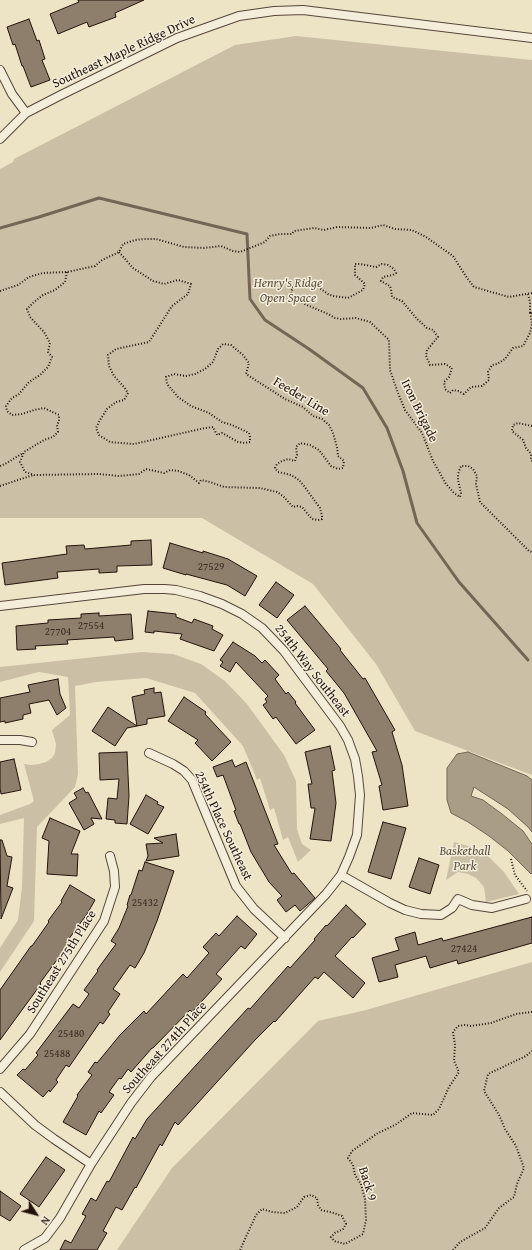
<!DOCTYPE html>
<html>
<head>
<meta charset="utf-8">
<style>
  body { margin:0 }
  #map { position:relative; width:532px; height:1250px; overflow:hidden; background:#ede4c6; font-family:"Gentium Book Plus",serif }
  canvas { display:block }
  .north { position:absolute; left:16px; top:1194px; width:40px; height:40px; -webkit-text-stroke:3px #f3edda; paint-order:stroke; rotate:126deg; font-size:11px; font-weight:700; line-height:16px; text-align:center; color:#24120b }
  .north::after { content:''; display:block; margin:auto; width:14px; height:18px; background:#24120b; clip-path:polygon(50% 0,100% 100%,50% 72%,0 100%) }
</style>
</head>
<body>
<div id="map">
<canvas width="532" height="1250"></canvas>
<div class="north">N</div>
</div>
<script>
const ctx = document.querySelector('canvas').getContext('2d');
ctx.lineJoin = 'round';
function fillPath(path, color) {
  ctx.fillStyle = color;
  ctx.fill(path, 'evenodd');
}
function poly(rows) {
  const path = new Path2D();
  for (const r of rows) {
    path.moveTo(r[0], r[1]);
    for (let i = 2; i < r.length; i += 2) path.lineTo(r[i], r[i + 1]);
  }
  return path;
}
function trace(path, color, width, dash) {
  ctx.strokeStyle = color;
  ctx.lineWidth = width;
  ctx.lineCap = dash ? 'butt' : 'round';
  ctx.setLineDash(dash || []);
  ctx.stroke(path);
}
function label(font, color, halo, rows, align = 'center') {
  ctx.font = font + ' "Gentium Book Plus",serif';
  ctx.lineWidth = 3;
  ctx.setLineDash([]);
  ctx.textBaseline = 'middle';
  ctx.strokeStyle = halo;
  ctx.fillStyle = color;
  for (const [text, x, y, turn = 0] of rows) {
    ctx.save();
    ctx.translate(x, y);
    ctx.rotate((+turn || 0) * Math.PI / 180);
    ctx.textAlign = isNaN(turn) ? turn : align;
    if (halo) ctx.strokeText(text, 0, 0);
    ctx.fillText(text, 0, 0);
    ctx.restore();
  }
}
const green = poly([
  [296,36,532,60,532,775,415,731,376,664,313,584,202,518,0,518,0,169,13,162,14,159,235,45],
  [142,652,173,654,201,664,225,681,247,704,284,755,296,781,297,829,302,844,311,850,298,862,288,837,283,840,274,808,270,810,260,778,257,780,243,746,195,693,146,678,96,682,75,686,78,774,75,787,37,827,34,921,0,972,0,948,18,920,22,887,24,818,0,824,0,815,30,804,34,801,24,764,31,765,39,764,46,762,52,758,55,753,56,744,52,730,70,715,68,677,39,672,0,682,0,667],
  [454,842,472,847,486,854,504,872,519,894,486,902,484,887,476,878,468,874,458,872,446,880],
  [532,962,532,1250,117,1250,172,1168,318,1021,366,1010]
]);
const water = poly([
  [468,752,527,776,532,780,532,832,528,827,508,809,474,787,471,796,483,800,502,814,523,831,532,844,532,873,531,874,508,851,489,836,468,822,451,813,447,800,447,768,457,754,468,752]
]);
const stream = poly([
  [0,228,39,217,99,198,247,234,250,299,265,320,309,349,363,388,387,428,403,471,417,523,459,582,528,660]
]);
const building = poly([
  [78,0,144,0,115,13,116,17,89,27,87,22,58,34,50,14,79,2,78,0],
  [29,19,37,41,39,40,45,59,42,60,50,80,31,87,23,66,22,66,15,44,13,45,7,27,29,19],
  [151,540,152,565,117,566,117,572,99,573,99,569,57,572,58,578,5,585,2,563,67,554,66,546,84,545,85,549,131,545,131,541,151,540],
  [170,543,203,553,203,551,228,559,257,576,245,596,227,585,186,574,186,575,163,568,170,543],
  [276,582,294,595,277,618,259,605,276,582],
  [305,606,341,649,340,650,363,679,365,678,395,730,392,732,402,765,408,806,383,810,379,786,382,785,372,752,377,751,344,693,326,671,328,669,287,620,305,606],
  [148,611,176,614,176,617,192,623,194,619,213,626,212,629,223,635,214,651,180,639,182,634,154,631,154,633,145,632,148,611],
  [99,613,99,616,131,614,133,639,115,641,114,637,67,640,68,644,35,646,36,649,17,650,16,626,48,623,48,620,81,618,81,614,99,613],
  [233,642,255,656,262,663,265,660,279,675,275,679,286,694,288,692,296,702,295,703,315,730,296,744,276,717,273,719,263,705,267,702,265,699,268,696,236,662,230,672,220,666,223,662,220,660,233,642],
  [58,679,60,694,66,708,57,715,49,700,29,704,31,713,23,715,23,719,5,723,5,721,0,722,0,698,30,692,28,685,58,679],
  [154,688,154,693,161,692,165,716,147,719,147,724,127,728,115,746,92,731,108,707,137,726,132,697,145,694,144,690,154,688],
  [184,697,206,712,205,714,231,742,212,761,195,743,198,740,168,721,184,697],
  [330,746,335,770,332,771,336,803,331,841,310,839,315,808,311,808,308,784,312,784,305,752,330,746],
  [127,752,129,796,127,824,115,823,115,820,106,819,108,798,117,799,119,779,100,780,99,753,127,752],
  [14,759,21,790,1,794,0,788,0,762,14,759],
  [232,760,235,767,246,762,278,844,274,845,292,874,294,873,315,898,300,911,295,905,286,912,277,900,282,896,269,882,251,852,240,824,239,824,234,811,236,810,223,775,217,777,213,767,232,760],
  [83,788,86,793,88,792,102,819,91,818,94,824,84,830,69,803,77,798,74,793,83,788],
  [146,795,158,802,157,804,164,807,148,834,130,824,146,795],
  [50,818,80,831,71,854,78,854,77,876,47,874,49,841,42,838,50,818],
  [383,822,406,828,391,879,368,872,383,822],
  [176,834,179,856,146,861,148,856,146,844,163,843,154,838,176,834],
  [0,840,2,840,7,856,12,857,7,886,13,888,1,919,0,840],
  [419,858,439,865,430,894,409,887,419,858],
  [145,862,174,871,157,921,144,953,135,968,130,965,113,989,120,994,108,1012,110,1014,103,1024,100,1022,69,1067,66,1065,56,1080,58,1082,50,1092,49,1090,43,1097,17,1075,23,1069,25,1070,38,1055,36,1053,73,1004,79,1008,89,994,84,990,98,971,97,970,116,944,111,941,119,928,128,906,127,905,130,895,131,895,139,870,142,871,145,862],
  [70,885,95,900,87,914,68,940,70,942,40,983,41,984,0,1040,0,990,31,946,32,946,49,922,48,921,62,902,61,901,70,885],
  [346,905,366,924,353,938,352,937,335,956,365,983,353,998,324,972,318,979,315,977,275,1022,274,1021,255,1040,178,1125,175,1122,162,1146,160,1144,136,1188,135,1187,122,1210,116,1207,103,1231,107,1233,97,1250,60,1250,65,1240,71,1243,86,1216,82,1214,91,1198,96,1201,107,1181,109,1182,133,1137,135,1139,147,1119,228,1030,248,1008,250,1009,288,966,290,968,315,940,314,939,326,925,327,926,346,905],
  [237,916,257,934,245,949,241,946,216,974,222,979,192,1012,190,1010,153,1048,152,1048,131,1072,128,1069,121,1079,119,1078,109,1092,114,1095,101,1113,99,1111,86,1135,63,1122,78,1096,77,1095,92,1075,88,1072,95,1062,97,1063,120,1035,144,1011,146,1014,183,974,187,978,209,953,203,947,216,933,219,936,237,916],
  [532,917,532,943,458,964,457,960,430,968,426,956,395,965,398,977,379,982,372,958,399,950,395,938,415,932,418,945,442,938,443,941,532,917],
  [46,1157,65,1170,39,1207,20,1194,46,1157],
  [0,1191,21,1206,10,1221,0,1215,0,1191]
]);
const path = poly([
  [67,272,65,282,55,290,43,295,34,302,27,309,30,317,44,332,50,343,48,352,52,357,48,367,40,375,29,382,19,394,12,398,6,406,7,411,12,415,22,414,34,410,44,408,59,415,59,421,57,425,58,432,53,437,44,440,24,452,20,462,25,472,34,475,99,474,119,476,139,474,146,469,164,473,170,470,178,471,189,475,199,483,201,480,210,482,224,487,260,488,277,492,283,496,293,507,297,506,302,507,312,519,318,520,322,519,322,516,320,508,304,486,299,480,291,475,278,472,275,468,277,464,282,461,288,459,295,461,297,455,296,447,300,443,310,445,319,450,331,466,338,469,343,468,344,461,338,456,337,447,333,433,329,425,322,419,313,416,303,407,285,399,246,374,249,363,243,355,231,345,223,344,218,349,213,362,205,369,195,374,186,376,174,374,166,377,167,384,178,397,191,406,209,413,222,422,232,425,249,433,250,437,250,442,245,443,238,442,222,433,217,435,213,427,205,428,134,444,110,442,99,435,96,428,100,420,107,409,116,402,124,400,128,393,124,387,114,376,109,366,108,355,116,349,149,342,172,306,188,294,191,284,178,280,164,284,153,281,133,268,119,252],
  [0,291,18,285,29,277,43,273,67,272,95,266,102,260,119,252,123,244,135,240,144,239,156,239,184,247,204,248,221,246,233,251,240,252,265,242,270,236,280,234,292,234,294,231,314,228,324,230,337,227,371,228,383,225,395,229,412,230,426,237,453,256,467,278,474,287,509,297,532,293],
  [528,294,530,302,530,313],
  [532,313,530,312,532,324,530,333,523,346,513,348,505,359,497,364,492,365,488,372,489,380,482,386,471,387,464,394,458,391,453,390,450,393,445,389,444,382,449,377,452,368,445,364,430,365,426,356,427,350,438,337,433,330,427,328,417,319,402,301,392,297,391,289,390,286,381,281,383,277,393,275,396,273,394,269,388,265,382,264,376,267,360,264,355,264,355,275,365,284,363,290,348,298,333,296,328,294,315,285,309,283,297,285,293,287,291,292,300,302,328,314,335,318,341,319,356,318,370,322,389,340,390,370,398,393,405,410,422,433,433,461,446,484,454,493,460,497,461,493,458,480,458,474,461,466,468,466,473,469,477,476,476,484,480,502,529,551,532,552],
  [532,426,518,423,513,425,512,431,523,440,526,448,531,454,531,460,532,461],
  [0,466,5,464,23,453],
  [0,486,33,475],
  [511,859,515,875,527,891],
  [240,1250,256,1215,262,1209,272,1212,285,1213,297,1207,304,1197,311,1195,317,1198,318,1205,321,1210,334,1213,342,1216,346,1224,343,1229,335,1233,331,1237,334,1241,345,1244,363,1234,366,1220,365,1199,361,1184,355,1175,353,1165,348,1158,352,1151,378,1133,395,1125,412,1113,433,1115,439,1109,449,1087,459,1072,454,1061,455,1045,453,1032,458,1026,465,1025,471,1026,491,1023,516,1014,532,1012],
  [453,1250,460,1242,485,1228,499,1208,514,1197,517,1184,524,1168,516,1146,505,1129,499,1115,484,1091,488,1074,526,1056,532,1051]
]);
const minor = poly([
  [0,70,12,94,26,113],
  [0,139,26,113,61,95,177,38,239,16,274,11,303,10,532,38],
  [0,606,144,589,165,589,176,590,200,596,222,604,242,614,262,628,284,651,340,726,348,740,355,759,358,776,360,795,357,835,349,857,341,875,326,894,151,1077,131,1103,91,1164,60,1218,45,1238,24,1250],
  [0,740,20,740,32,742],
  [149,753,173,764,184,771,192,780,236,886,254,909,285,938],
  [341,875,390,903,405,910,421,914,441,915,452,908,458,899,472,905,492,908,526,899],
  [0,1069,30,1034,104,921,115,887,114,871,110,856],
  [0,1092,35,1125,54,1139,91,1164]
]);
const numberNames = [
  ["27529",211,567],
  ["27554",91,626],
  ["27704",58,632],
  ["25432",145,903],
  ["27424",464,949],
  ["25480",71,1034],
  ["25488",57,1054]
];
const streetNames = [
  ["Southeast Maple Ridge Drive",124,52,-25],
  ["Feeder Line",301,397,31],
  ["Iron Brigade",419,411,64],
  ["254th Way Southeast",312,671,52],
  ["254th Place Southeast",223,826,65],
  ["Southeast 275th Place",62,962,-58],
  ["Southeast 274th Place",165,1048,-48],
  ["Back 9",367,1184,73]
];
const parkNames = [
  ["Henry's Ridge",288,284],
  ["Open Space",288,299],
  ["Basketball",465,852],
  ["Park",465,867]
];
fillPath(green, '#cbc0a6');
fillPath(water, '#a99d86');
trace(water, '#746555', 1);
trace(stream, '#746555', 3);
fillPath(building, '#8d7f6c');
trace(building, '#24120b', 1);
trace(minor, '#56463a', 10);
trace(path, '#24120b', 2, [1, 2]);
trace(minor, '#f3edda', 8);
label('11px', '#3e2d23', null, numberNames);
label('13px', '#24120b', '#f3edda', streetNames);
label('italic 13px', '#5e4f41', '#f3edda', parkNames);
</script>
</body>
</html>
